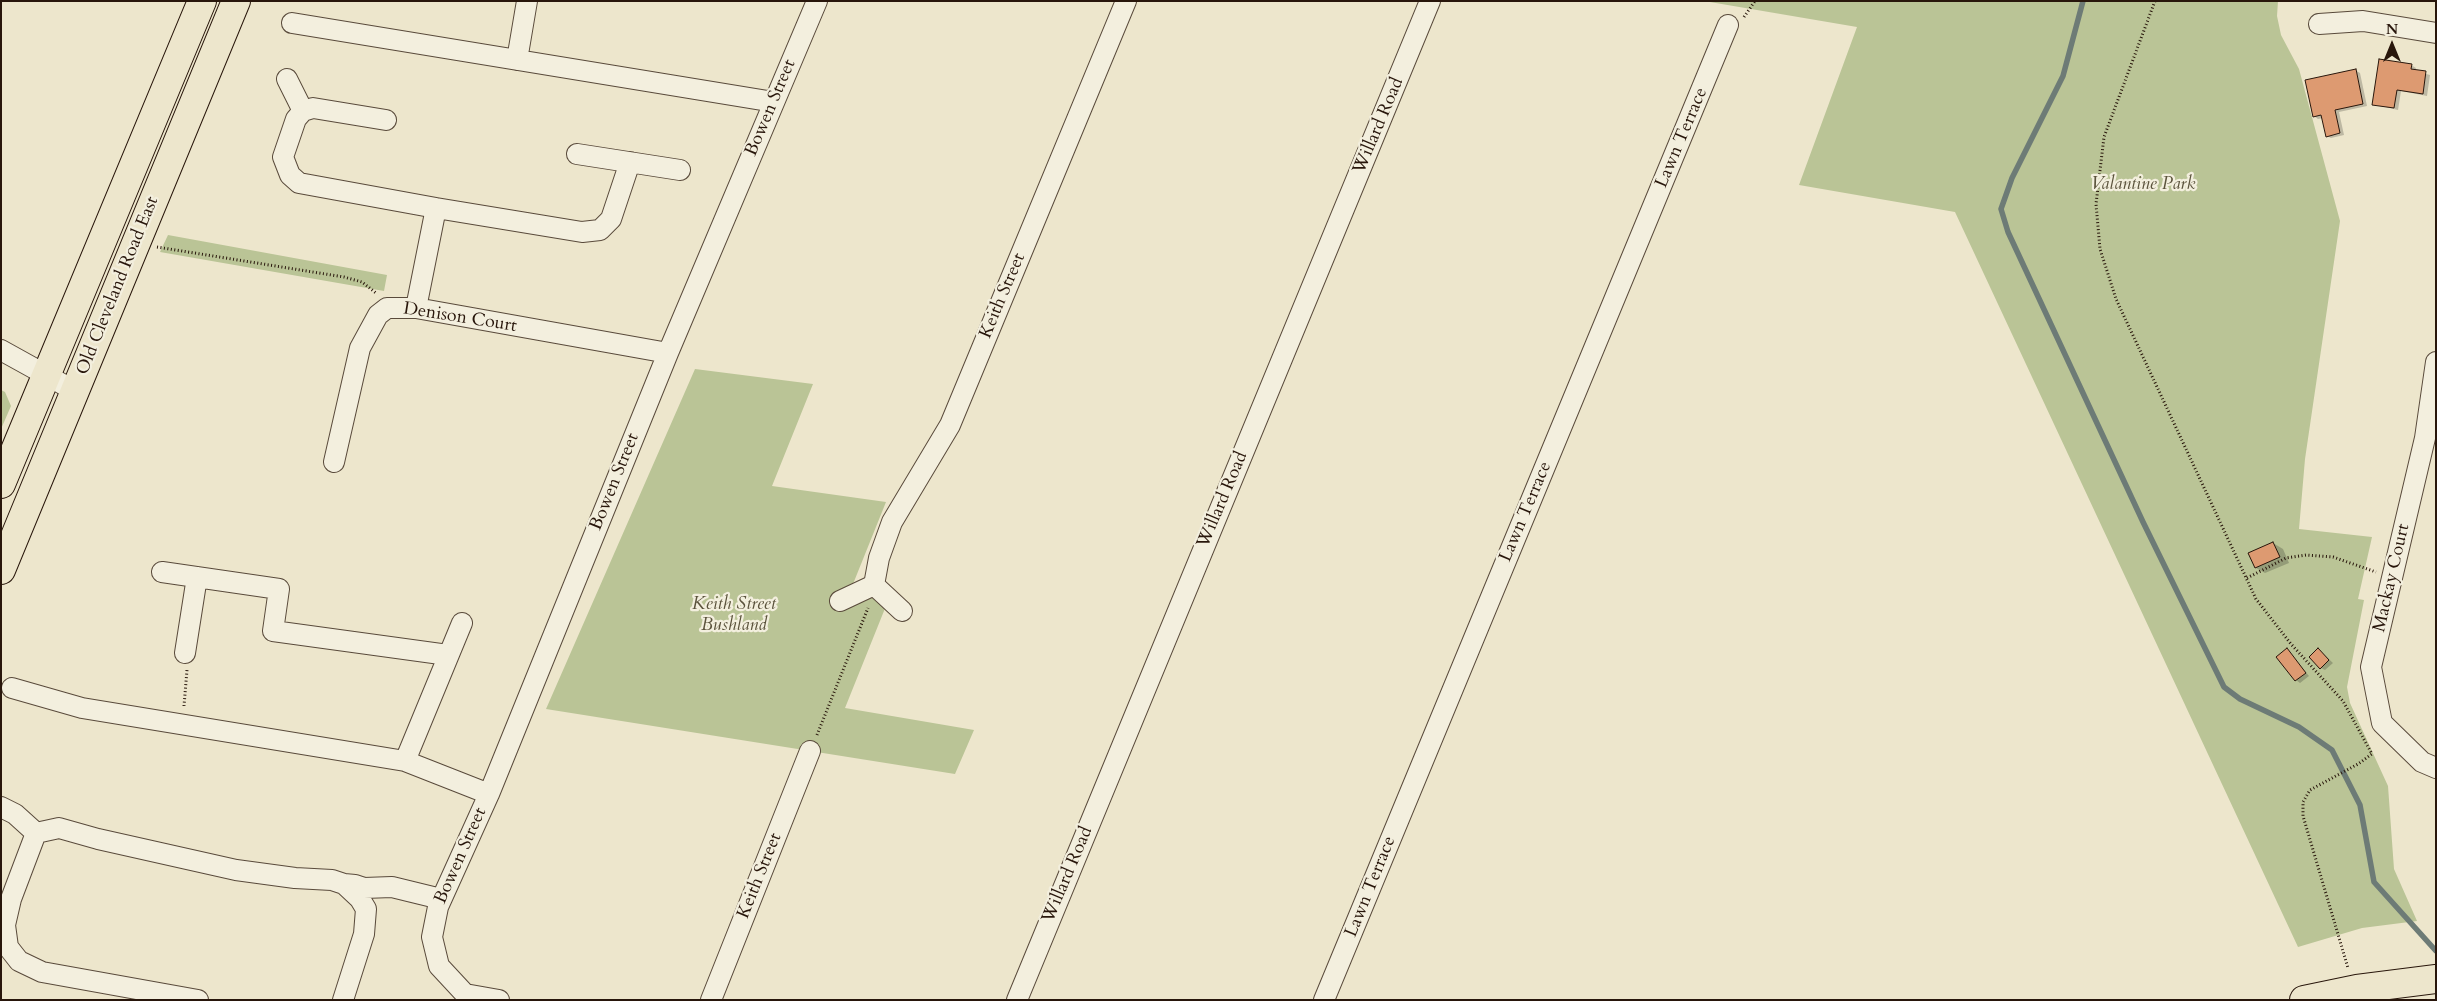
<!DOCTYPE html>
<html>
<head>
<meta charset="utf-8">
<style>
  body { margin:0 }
  #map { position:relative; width:2437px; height:1001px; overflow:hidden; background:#ede6cc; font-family:Cardo,serif }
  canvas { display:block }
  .frame { position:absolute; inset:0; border:2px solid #28160b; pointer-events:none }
  .north { position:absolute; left:2367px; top:20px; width:50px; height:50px; -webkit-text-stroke:4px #f3efde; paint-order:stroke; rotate:0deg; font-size:14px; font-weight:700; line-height:20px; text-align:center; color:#28160b }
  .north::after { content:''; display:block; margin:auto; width:18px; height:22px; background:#28160b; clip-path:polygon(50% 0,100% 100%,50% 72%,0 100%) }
</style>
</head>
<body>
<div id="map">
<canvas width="2437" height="1001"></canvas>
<div class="frame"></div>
<div class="north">N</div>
</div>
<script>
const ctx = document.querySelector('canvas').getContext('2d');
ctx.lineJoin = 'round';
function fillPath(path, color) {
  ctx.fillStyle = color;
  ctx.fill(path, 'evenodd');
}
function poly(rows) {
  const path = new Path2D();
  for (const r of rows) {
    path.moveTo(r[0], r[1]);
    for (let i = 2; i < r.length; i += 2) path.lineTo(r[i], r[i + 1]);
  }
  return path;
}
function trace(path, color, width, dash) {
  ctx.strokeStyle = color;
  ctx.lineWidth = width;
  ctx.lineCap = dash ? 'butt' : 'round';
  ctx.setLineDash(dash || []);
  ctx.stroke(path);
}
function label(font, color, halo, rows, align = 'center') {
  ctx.font = font + ' Cardo,serif';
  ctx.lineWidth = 4.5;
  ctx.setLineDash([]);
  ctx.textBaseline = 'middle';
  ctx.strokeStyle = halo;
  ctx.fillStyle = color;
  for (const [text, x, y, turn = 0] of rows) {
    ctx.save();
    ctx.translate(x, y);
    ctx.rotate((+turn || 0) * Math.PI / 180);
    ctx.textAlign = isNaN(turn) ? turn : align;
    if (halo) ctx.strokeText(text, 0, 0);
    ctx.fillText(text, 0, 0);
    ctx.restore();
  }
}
const green = poly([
  [1704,1,2278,1,2277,16,2281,35,2299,69,2340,221,2305,459,2299,529,2372,537,2358,599,2364,600,2347,687,2350,703,2388,786,2394,869,2417,921,2362,928,2298,947,1955,212,1799,185,1857,27],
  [168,235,387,275,384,291,160,252],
  [695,369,813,384,772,486,886,502,853,584,892,591,845,708,974,730,955,774,546,709],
  [1,390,5,392,11,406,1,429]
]);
const shadow = poly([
  [2411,65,2416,68,2415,71,2430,75,2427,96,2401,91,2398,110,2373,104],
  [2355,70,2360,73,2367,106,2339,112,2344,135,2331,138,2327,136,2323,118,2318,119,2314,116],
  [2273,543,2283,549,2289,563,2265,573,2256,568],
  [2287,650,2309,676,2300,683,2296,680],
  [2319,650,2333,663,2325,670,2321,668]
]);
const stream = poly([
  [2083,1,2063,76,2012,178,2001,209,2008,232,2143,522,2224,687,2240,699,2299,727,2332,750,2360,805,2374,882,2436,951]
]);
const building = poly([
  [2379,59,2412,64,2411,69,2426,71,2423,94,2397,90,2394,108,2372,105,2379,59],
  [2356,69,2363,104,2335,110,2340,133,2326,137,2321,115,2313,117,2305,80,2356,69],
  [2273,542,2280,557,2255,568,2248,553,2273,542],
  [2287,648,2306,673,2295,681,2276,657,2287,648],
  [2318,648,2329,660,2320,669,2309,657,2318,648]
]);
const path = poly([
  [2155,1,2104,137,2096,204,2100,249,2116,299,2256,599,2291,644,2343,701,2372,754,2358,764,2310,790,2303,802,2303,816,2348,968],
  [1744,17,1755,1],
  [157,247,344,277,362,282,376,293],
  [2247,578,2286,558,2306,555,2333,557,2376,572],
  [184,706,187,670],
  [817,735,868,608]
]);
const minor = poly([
  [292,23,774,102],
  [2319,24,2363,21,2436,33],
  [517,60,527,1],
  [287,79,303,111],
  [386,120,313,108,303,111,296,119,283,157,290,175,299,183,436,208],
  [577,154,680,170],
  [416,308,436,208,582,232,600,230,611,219,630,162],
  [1,350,75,391],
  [2436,362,2425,438,2371,667,2382,723,2422,762,2436,768],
  [334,462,360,348,378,315,387,308,416,308,668,353],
  [162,572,279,589,273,631,448,655],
  [874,585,879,558,892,522,950,425,1126,1],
  [840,601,874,585,902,611],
  [185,653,197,577],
  [12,688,82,708,405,761,489,794],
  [405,761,462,623],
  [1,807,15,814,36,833],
  [344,884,355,885,364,888,392,887,441,899],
  [198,1000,42,972,19,961,8,947,5,925,11,899,36,833,59,828,98,839,236,870,295,878,332,880,344,884,360,899,366,909,364,934,343,1000],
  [499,1000,465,994,439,966,432,937,438,907,489,794,668,353,817,1],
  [711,1000,810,751],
  [1017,1000,1430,1],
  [1324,1000,1728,25]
]);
const primary = poly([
  [1,484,202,1],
  [1,570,236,1]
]);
const trunk = poly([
  [2304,1000,2357,989,2436,979]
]);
const streetNames = [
  ["Bowen Street",771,108,-67],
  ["Willard Road",1379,126,-67],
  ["Lawn Terrace",1682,138,-67],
  ["Old Cleveland Road East",118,286,-68],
  ["Keith Street",1003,296,-67],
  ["Denison Court",460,318,9],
  ["Bowen Street",615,482,-68],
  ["Willard Road",1223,500,-67],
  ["Lawn Terrace",1526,512,-67],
  ["Mackay Court",2392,578,-77],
  ["Bowen Street",461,856,-66],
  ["Willard Road",1068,875,-67],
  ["Keith Street",760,876,-68],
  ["Lawn Terrace",1371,887,-68]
];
const parkNames = [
  ["Valantine Park",2143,185],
  ["Keith Street",734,605],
  ["Bushland",734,626]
];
fillPath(green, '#bac496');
fillPath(shadow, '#0003');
trace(stream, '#6d7b76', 5.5);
fillPath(building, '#dd9a71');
trace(building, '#28160b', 1);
trace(minor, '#594a3b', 22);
trace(primary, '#28160b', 30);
trace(trunk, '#28160b', 30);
trace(path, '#28160b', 3, [1, 2.5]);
trace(minor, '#f3efde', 20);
trace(primary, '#ede6cc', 28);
trace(trunk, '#ede6cc', 28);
label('18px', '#28160b', '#f3efde', streetNames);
label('italic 18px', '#5b533c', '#f3efde', parkNames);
</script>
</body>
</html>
